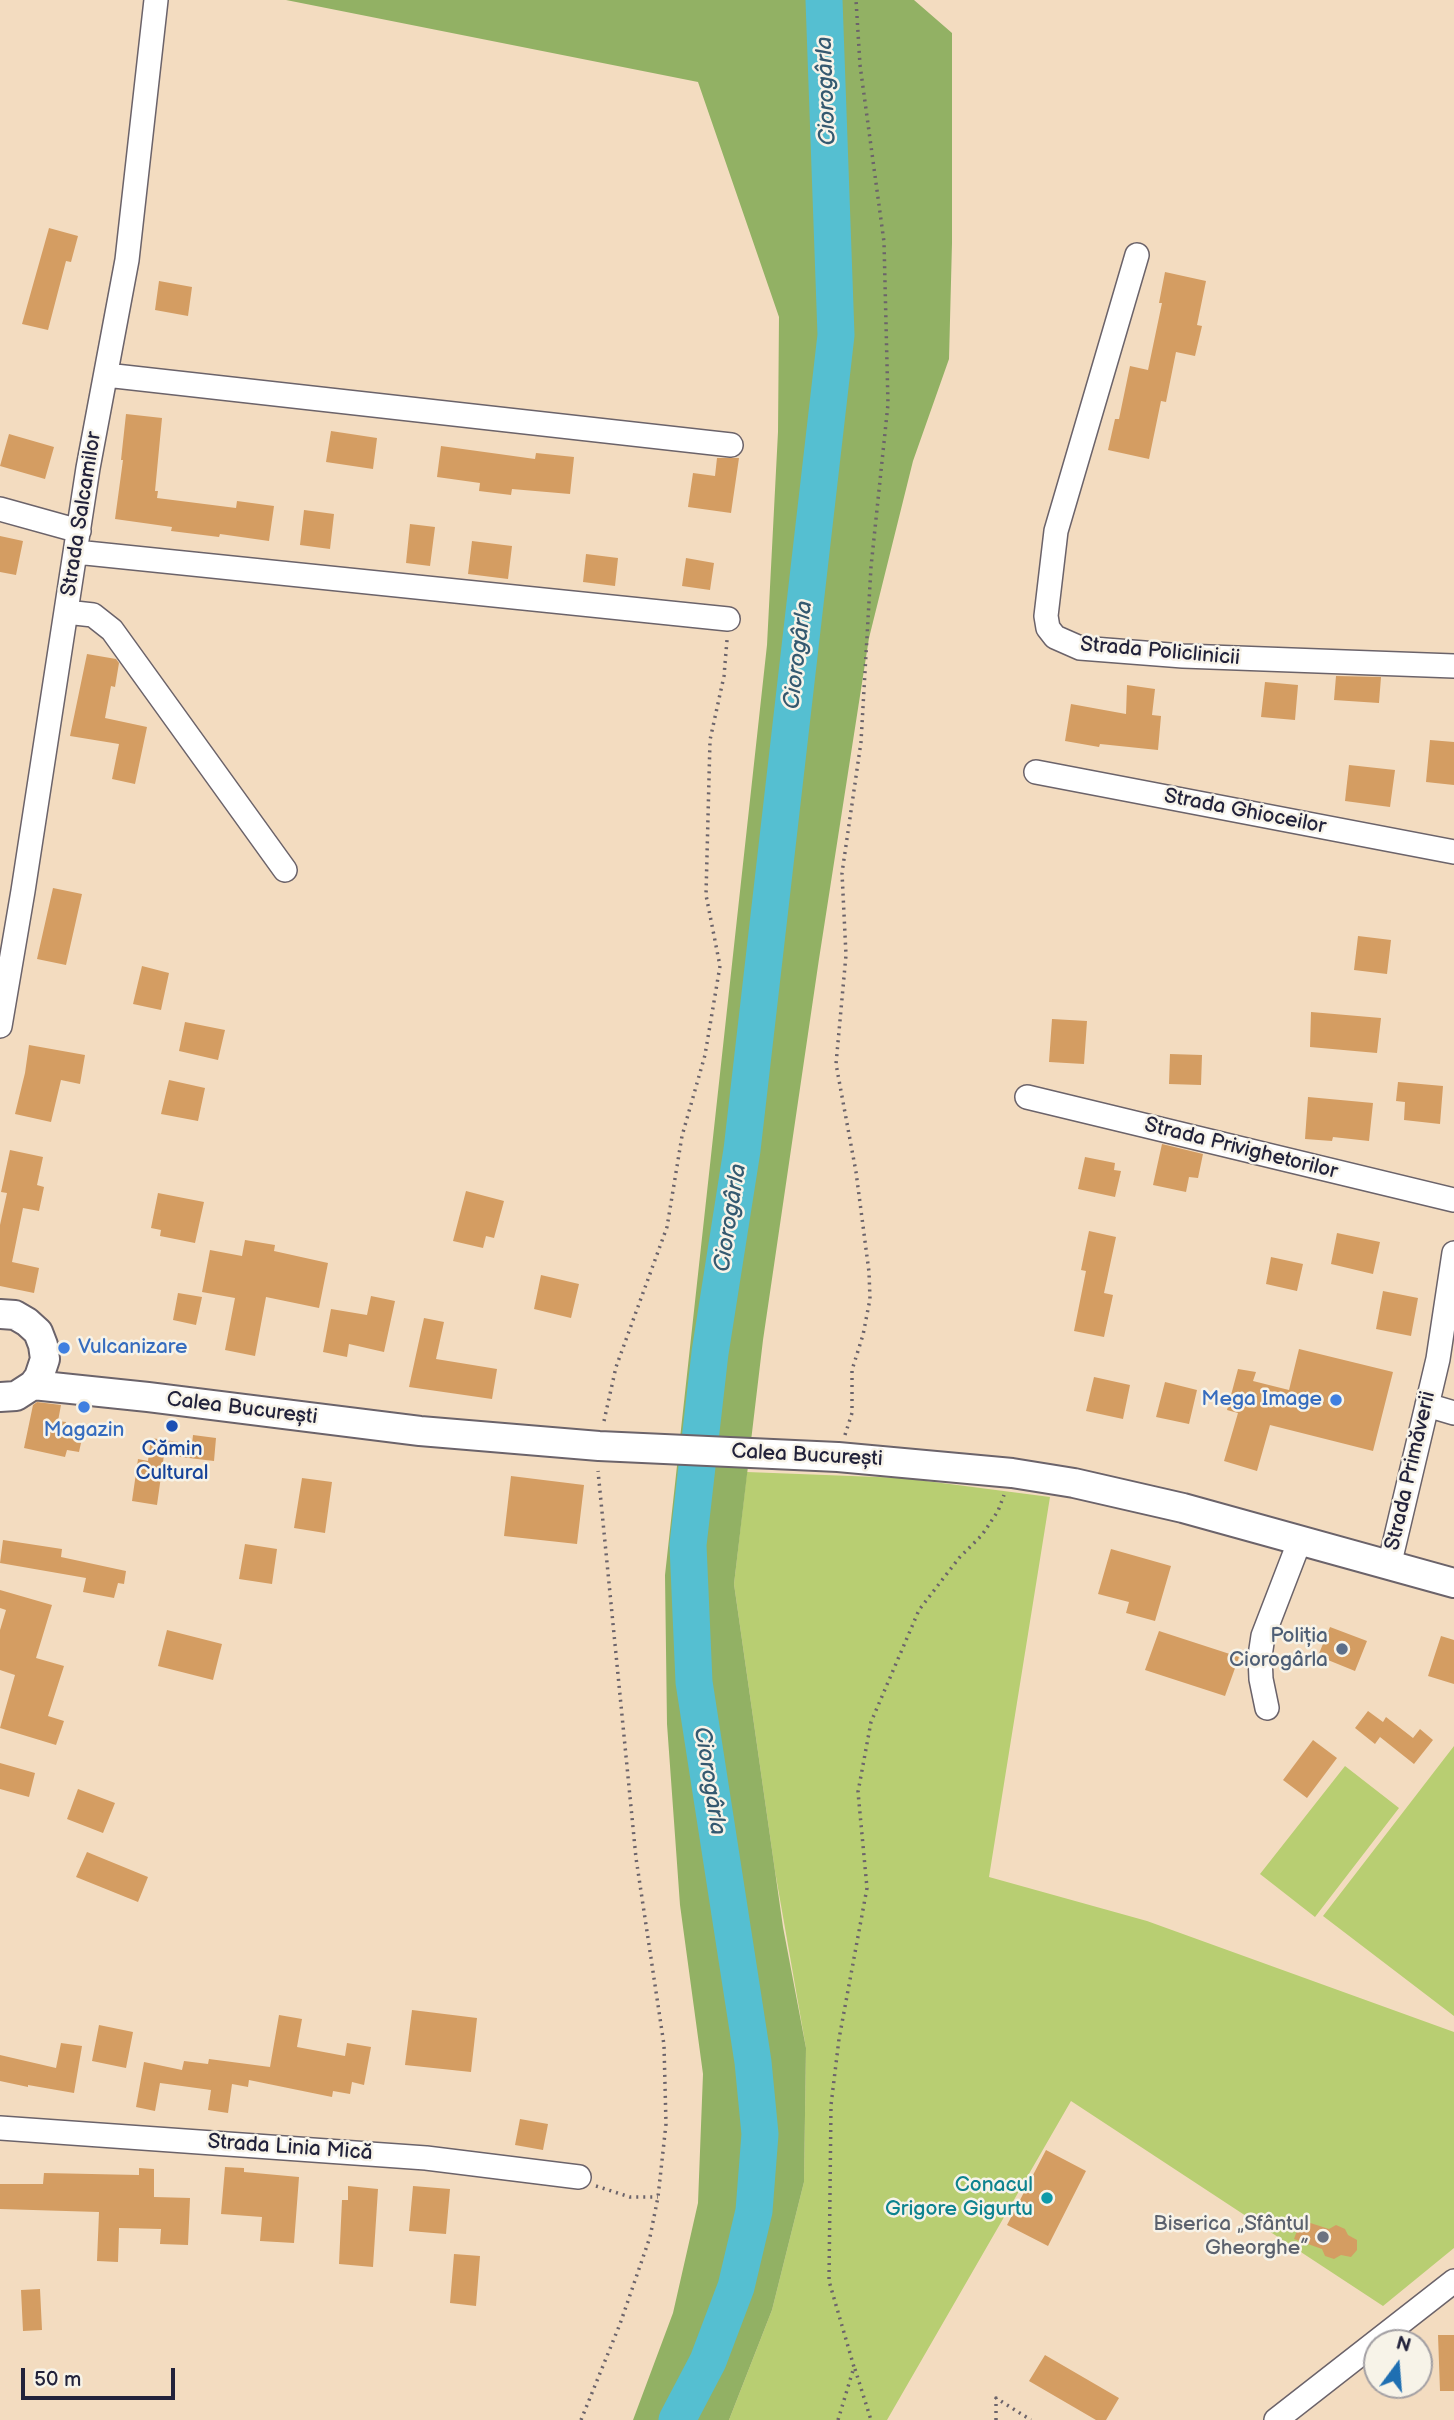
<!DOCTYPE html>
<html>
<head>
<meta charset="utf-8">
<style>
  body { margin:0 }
  #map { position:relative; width:1454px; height:2420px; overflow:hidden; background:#f3dcc0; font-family:"Balsamiq Sans",sans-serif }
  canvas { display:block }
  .north { position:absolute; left:1363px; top:2329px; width:70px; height:70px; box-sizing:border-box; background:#f7f3e8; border:2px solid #a29fa3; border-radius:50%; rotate:16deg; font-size:19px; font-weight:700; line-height:28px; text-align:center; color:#22223b }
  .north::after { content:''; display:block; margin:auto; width:24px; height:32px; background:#1f6fb2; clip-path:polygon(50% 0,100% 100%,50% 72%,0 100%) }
  .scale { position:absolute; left:21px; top:2368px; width:154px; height:32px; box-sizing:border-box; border:4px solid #22223b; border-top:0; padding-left:9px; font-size:21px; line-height:24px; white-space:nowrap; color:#22223b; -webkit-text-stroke:5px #f7f3e8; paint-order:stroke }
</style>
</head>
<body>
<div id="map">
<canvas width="1454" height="2420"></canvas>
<div class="north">N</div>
<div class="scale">50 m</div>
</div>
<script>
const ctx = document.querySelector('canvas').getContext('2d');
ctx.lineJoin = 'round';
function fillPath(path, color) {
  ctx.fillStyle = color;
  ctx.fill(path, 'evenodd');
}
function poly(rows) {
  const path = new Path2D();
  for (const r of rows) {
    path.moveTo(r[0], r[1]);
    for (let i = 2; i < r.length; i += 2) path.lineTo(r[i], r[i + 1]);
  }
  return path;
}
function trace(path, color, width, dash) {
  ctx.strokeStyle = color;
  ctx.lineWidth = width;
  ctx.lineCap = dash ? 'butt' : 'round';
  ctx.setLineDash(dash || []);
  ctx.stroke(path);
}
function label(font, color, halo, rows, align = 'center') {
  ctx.font = font + ' "Balsamiq Sans",sans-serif';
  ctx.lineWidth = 5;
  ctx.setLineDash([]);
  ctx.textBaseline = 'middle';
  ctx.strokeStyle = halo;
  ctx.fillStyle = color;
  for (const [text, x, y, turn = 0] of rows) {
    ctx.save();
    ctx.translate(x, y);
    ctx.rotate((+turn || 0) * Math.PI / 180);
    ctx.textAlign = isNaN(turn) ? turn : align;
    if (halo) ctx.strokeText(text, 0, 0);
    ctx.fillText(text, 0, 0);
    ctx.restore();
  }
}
const green = poly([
  [747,1472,903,1478,1050,1497,989,1877,1147,1921,1454,2032,1454,2248,1383,2306,1071,2101,887,2420,729,2420,772,2310,804,2182,806,2048,775,1871,734,1584],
  [1454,1746,1454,2016,1323,1916],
  [1345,1766,1399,1808,1315,1917,1260,1874]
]);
const forest = poly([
  [286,0,914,0,952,33,952,243,949,359,913,461,869,638,819,959,763,1340,734,1584,783,1927,806,2048,804,2182,772,2310,729,2420,633,2420,673,2313,698,2203,703,2074,680,1905,667,1724,665,1575,767,645,778,432,779,317,698,82]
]);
const river = poly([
  [677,2420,708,2361,736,2287,754,2211,760,2134,753,2062,694,1682,688,1545,710,1353,742,1150,836,335,824,0]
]);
const building = poly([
  [49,228,78,236,71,262,66,261,48,330,22,324],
  [1165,272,1206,281,1197,325,1202,326,1195,356,1176,352,1166,402,1161,401,1149,459,1108,450,1115,419,1119,419,1130,366,1148,370,1162,303,1159,303],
  [159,281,192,287,188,316,155,310],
  [126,414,162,418,155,491,158,491,157,498,236,508,237,501,274,506,269,541,220,534,219,537,171,531,172,527,115,519,123,460,121,460],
  [331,431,377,438,373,469,326,462],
  [9,434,54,447,45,479,0,466],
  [441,446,535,459,536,453,574,457,570,494,512,489,511,495,479,491,480,483,437,477],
  [717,458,739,458,731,513,688,507,693,473,715,476],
  [304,510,334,514,330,549,300,545],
  [410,524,435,527,430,566,406,563],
  [0,536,23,541,16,575,0,572],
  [472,541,512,546,508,579,468,574],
  [586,554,618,558,615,586,583,582],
  [686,558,714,563,710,590,682,586],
  [87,654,116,659,119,663,115,687,111,686,105,718,147,727,135,784,112,779,119,744,70,736],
  [1336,676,1381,677,1379,703,1334,700],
  [1265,682,1298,685,1295,720,1261,717],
  [1127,685,1155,689,1152,715,1161,716,1158,750,1100,744,1099,747,1065,741,1071,704,1126,714],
  [1430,740,1454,742,1454,785,1426,782],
  [1349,765,1395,770,1390,807,1345,801],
  [53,888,82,894,66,965,37,959],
  [1358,936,1391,940,1387,974,1354,970],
  [142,966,169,973,161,1010,133,1004],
  [1311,1012,1381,1018,1377,1053,1310,1047],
  [1052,1019,1087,1021,1084,1064,1049,1062],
  [185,1022,225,1030,218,1060,179,1051],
  [29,1045,85,1055,80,1084,61,1080,51,1122,15,1114,25,1073],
  [1170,1054,1202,1055,1201,1085,1169,1084],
  [169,1080,205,1088,198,1121,161,1114],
  [1398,1082,1443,1086,1440,1124,1404,1120,1405,1102,1396,1101],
  [1308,1097,1373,1103,1369,1141,1333,1137,1332,1141,1305,1139],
  [1162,1144,1203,1154,1198,1178,1189,1177,1186,1192,1153,1185],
  [10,1150,43,1157,37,1185,44,1187,39,1211,23,1208,12,1262,39,1268,34,1293,0,1286,0,1225,7,1193,1,1192],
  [1085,1157,1115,1163,1114,1170,1121,1171,1115,1197,1078,1189],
  [466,1191,504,1201,494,1238,486,1236,483,1248,453,1241],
  [158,1193,204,1202,195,1243,160,1236,161,1230,151,1228],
  [1089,1231,1116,1237,1104,1293,1113,1295,1104,1337,1074,1331,1086,1271,1081,1270],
  [1337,1233,1380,1242,1373,1274,1331,1264],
  [245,1240,275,1245,274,1251,328,1263,319,1308,266,1297,255,1356,225,1350,235,1298,202,1292,210,1250,242,1256],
  [1271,1257,1303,1264,1297,1291,1266,1284],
  [541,1275,579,1284,571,1318,534,1309],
  [1383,1291,1418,1298,1411,1336,1376,1329],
  [178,1293,202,1297,196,1325,173,1320],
  [371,1296,395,1301,384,1352,349,1344,347,1357,323,1352,331,1309,367,1315],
  [424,1318,444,1322,436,1359,497,1369,492,1399,409,1387],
  [1299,1349,1393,1372,1373,1451,1270,1425,1257,1471,1224,1461,1238,1413,1227,1410,1238,1369,1256,1372,1253,1381,1289,1390],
  [1094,1377,1130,1385,1123,1419,1086,1411],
  [1165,1382,1197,1390,1189,1424,1156,1417],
  [37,1402,61,1405,58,1421,66,1422,65,1431,83,1434,79,1452,67,1450,65,1457,24,1448,33,1405],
  [193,1435,216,1438,214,1461,164,1455,157,1505,132,1501,138,1459,148,1461,151,1438,192,1444],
  [511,1476,584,1485,577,1544,504,1536],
  [302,1478,332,1482,325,1533,294,1528],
  [3,1540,62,1549,61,1557,126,1571,124,1584,118,1583,114,1598,83,1592,86,1578,0,1563],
  [245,1544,277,1549,272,1584,239,1579],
  [1111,1549,1171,1566,1155,1621,1126,1613,1129,1602,1098,1594],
  [0,1590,52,1605,36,1658,64,1666,48,1716,64,1721,56,1745,0,1728,15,1675,0,1670,0,1630,6,1610,0,1608],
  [1330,1627,1367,1641,1355,1671,1318,1656],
  [167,1630,222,1644,213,1680,158,1666],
  [1159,1631,1239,1657,1225,1696,1145,1670],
  [1441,1636,1454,1640,1454,1684,1428,1676],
  [1368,1711,1383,1722,1386,1717,1413,1738,1420,1729,1433,1740,1414,1764,1380,1737,1375,1744,1355,1728],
  [1313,1740,1337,1758,1307,1798,1283,1780],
  [0,1763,35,1773,29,1797,0,1789],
  [78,1789,115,1803,103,1833,67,1819],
  [87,1852,148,1877,138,1902,76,1877],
  [412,2010,477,2018,471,2072,405,2065],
  [279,2015,302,2019,297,2047,345,2056,347,2043,371,2047,364,2085,352,2082,350,2094,333,2091,332,2097,249,2080,248,2087,232,2084,228,2113,208,2110,211,2090,160,2083,155,2111,136,2107,144,2062,182,2070,184,2061,208,2064,209,2059,270,2067],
  [99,2025,133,2032,126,2068,92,2061],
  [61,2043,82,2046,74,2093,28,2085,28,2087,0,2081,0,2055,56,2068],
  [520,2119,548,2124,543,2150,515,2145],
  [1046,2150,1086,2171,1048,2246,1007,2225],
  [225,2167,244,2168,244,2172,299,2177,294,2243,260,2241,262,2217,221,2214],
  [139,2168,154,2169,154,2197,190,2198,188,2245,160,2244,161,2229,119,2228,118,2262,97,2261,99,2212,0,2209,0,2184,43,2184,44,2173,139,2175],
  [348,2186,378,2189,373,2267,339,2264,342,2200,348,2200],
  [413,2186,450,2189,446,2234,409,2231],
  [1301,2220,1329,2229,1336,2225,1345,2229,1348,2235,1357,2240,1357,2250,1351,2257,1341,2255,1334,2259,1325,2256,1322,2249,1294,2239],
  [454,2254,480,2256,476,2306,450,2303],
  [40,2289,42,2330,23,2331,21,2290],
  [1438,2335,1454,2335,1454,2391,1440,2391],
  [1045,2355,1119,2398,1106,2420,1096,2420,1029,2381]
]);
const path = poly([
  [604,1421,616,1367,667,1227,682,1136,705,1055,720,966,706,895,710,740,724,676,727,640],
  [845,1435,852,1413,852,1370,863,1335,870,1299,869,1272,856,1172,836,1064,846,955,842,873,861,742,871,567,888,404,884,242,860,65,856,0],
  [596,2186,630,2197,658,2197],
  [855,2369,871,2420],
  [581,2420,620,2324,650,2237,658,2197,666,2124,664,2045,636,1858,598,1471],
  [838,2420,854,2367,829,2281,831,2105,839,2039,867,1888,858,1792,871,1722,919,1610,959,1558,982,1535,998,1511,1004,1495],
  [996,2420,996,2398,1031,2420]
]);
const minor = poly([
  [1137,255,1056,531,1046,616,1048,628,1055,637,1080,648,1183,656,1454,666],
  [106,375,731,445],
  [0,509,79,531],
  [76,552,728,619],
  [66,612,93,615,112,630,285,870],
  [1036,772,1454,852],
  [0,1026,23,891,88,468,127,260,156,0],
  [1027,1097,1454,1200],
  [1427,1405,1454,1413],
  [1389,1566,1438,1359,1454,1253],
  [1267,1708,1261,1679,1260,1656,1263,1636,1300,1540],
  [0,2128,426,2158,579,2177],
  [1276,2420,1454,2281]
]);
const major = poly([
  [0,1314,15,1315,27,1322,38,1332,43,1345,45,1359,39,1377,33,1385,16,1396,0,1397],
  [33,1385,148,1397,420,1431,599,1446,838,1457,1012,1473,1074,1483,1183,1508,1454,1583]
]);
const markers = [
  [64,1348,7,"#3f7fe0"],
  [1336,1400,7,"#3f7fe0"],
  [84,1407,7,"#3f7fe0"],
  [172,1426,7,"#1a4fb4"],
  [1342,1649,7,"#5c6f8a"],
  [1047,2198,7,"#0f9aa8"],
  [1323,2237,7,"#6b7280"]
];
const streetNames = [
  ["Strada Salcamilor",82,514,-81],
  ["Strada Policlinicii",1160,652,5],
  ["Strada Ghioceilor",1245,812,11],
  ["Strada Privighetorilor",1241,1149,14],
  ["Calea București",242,1409,7],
  ["Calea București",807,1456,3],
  ["Strada Primăverii",1411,1471,-77],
  ["Strada Linia Mică",290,2148,4]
];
const shopNames = [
  ["Vulcanizare",78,1348],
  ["Mega Image",1322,1400,"right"],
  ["Magazin",84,1431,"center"]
];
const transitNames = [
  ["Cămin",172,1450],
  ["Cultural",172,1474]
];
const serviceNames = [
  ["Poliția",1328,1637],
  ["Ciorogârla",1328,1661]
];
const cultureNames = [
  ["Conacul",1033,2186],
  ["Grigore Gigurtu",1033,2210]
];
const worshipNames = [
  ["Biserica „Sfântul",1309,2225],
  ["Gheorghe”",1309,2249]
];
const waterNames = [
  ["Ciorogârla",827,91,-92],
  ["Ciorogârla",799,655,-83],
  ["Ciorogârla",731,1218,-81],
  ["Ciorogârla",709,1781,81]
];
fillPath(green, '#b8ce72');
fillPath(forest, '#92b164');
trace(river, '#55bfd1', 37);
fillPath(building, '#d49d62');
trace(minor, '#6b636a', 26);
trace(major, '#6b636a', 32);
trace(path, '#6b636a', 3.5, [2, 5]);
trace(minor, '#fff', 23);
trace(major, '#fff', 28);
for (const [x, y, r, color] of markers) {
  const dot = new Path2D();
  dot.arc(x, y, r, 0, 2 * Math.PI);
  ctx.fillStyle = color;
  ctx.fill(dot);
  trace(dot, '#f7f3e8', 2.5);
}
label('21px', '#22223b', '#f7f3e8', streetNames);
label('21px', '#366cbe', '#f7f3e8', shopNames, 'left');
label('21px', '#164399', '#f7f3e8', transitNames);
label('21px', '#4e5e75', '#f7f3e8', serviceNames, 'right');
label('21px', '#0d838f', '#f7f3e8', cultureNames, 'right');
label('21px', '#5b616d', '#f7f3e8', worshipNames, 'right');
label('italic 23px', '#345970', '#f7f3e8', waterNames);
</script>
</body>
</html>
